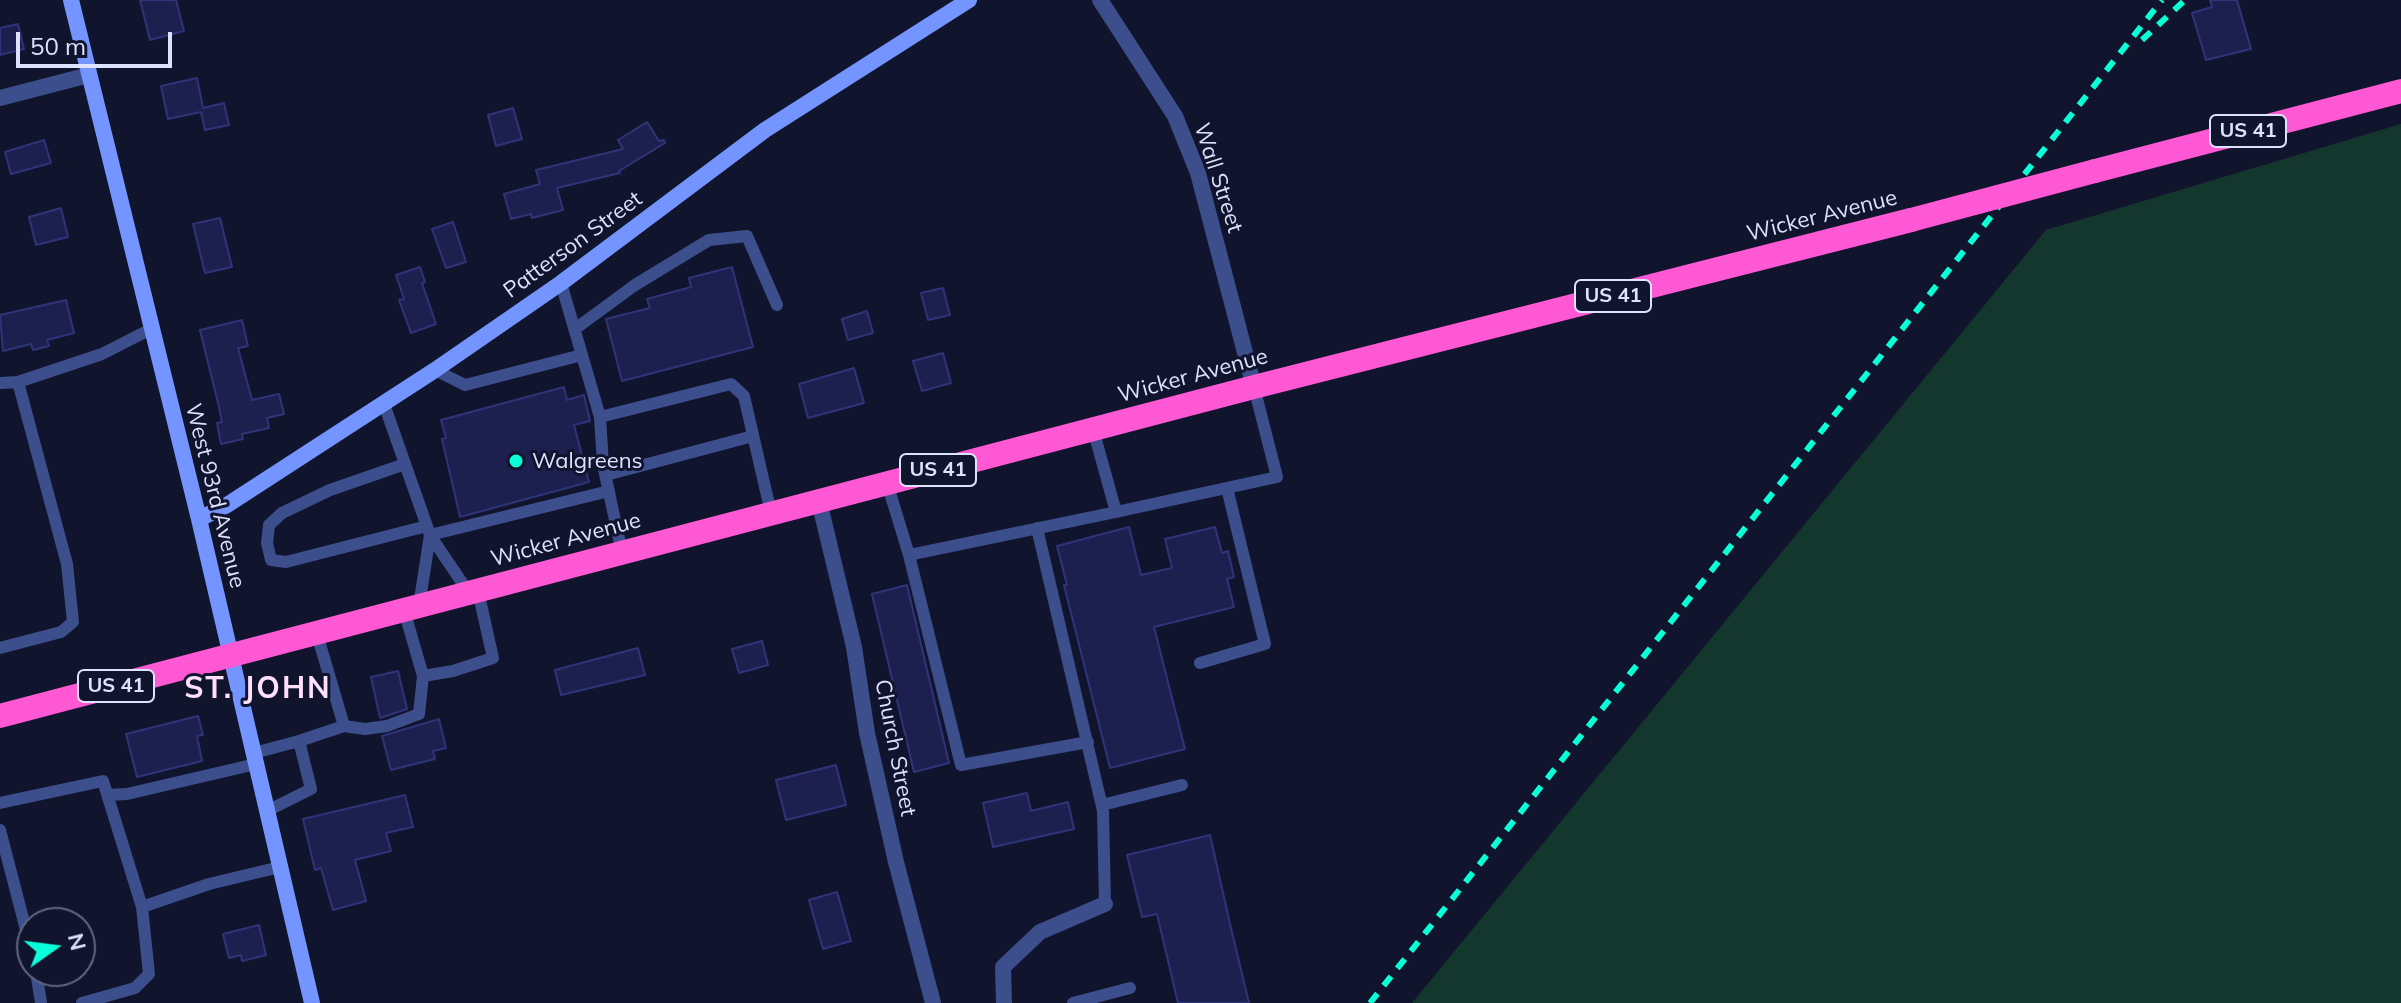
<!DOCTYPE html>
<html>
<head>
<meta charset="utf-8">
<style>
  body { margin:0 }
  #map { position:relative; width:2401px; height:1003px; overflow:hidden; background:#11142d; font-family:Mulish,sans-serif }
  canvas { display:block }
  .north { position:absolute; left:16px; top:907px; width:80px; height:80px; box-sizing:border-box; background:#11142d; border:2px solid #636681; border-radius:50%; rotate:76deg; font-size:22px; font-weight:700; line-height:32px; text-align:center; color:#dde2ff }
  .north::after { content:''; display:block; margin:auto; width:28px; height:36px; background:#09ffd7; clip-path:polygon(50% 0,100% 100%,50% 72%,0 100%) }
  .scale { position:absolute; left:16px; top:32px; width:156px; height:36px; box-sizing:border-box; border:4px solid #dde2ff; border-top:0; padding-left:10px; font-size:24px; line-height:28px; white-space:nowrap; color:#dde2ff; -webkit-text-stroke:6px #11142d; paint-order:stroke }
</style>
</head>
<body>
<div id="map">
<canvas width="2401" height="1003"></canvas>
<div class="north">N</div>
<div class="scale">50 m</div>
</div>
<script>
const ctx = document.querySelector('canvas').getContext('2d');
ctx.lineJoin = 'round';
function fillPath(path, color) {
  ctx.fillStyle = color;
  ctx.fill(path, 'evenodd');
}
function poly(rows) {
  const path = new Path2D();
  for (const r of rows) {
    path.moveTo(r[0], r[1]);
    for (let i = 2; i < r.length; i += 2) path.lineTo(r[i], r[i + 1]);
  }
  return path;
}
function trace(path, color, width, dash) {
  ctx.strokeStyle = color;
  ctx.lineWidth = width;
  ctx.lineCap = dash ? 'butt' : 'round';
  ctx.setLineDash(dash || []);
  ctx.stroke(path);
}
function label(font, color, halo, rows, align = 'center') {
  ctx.font = font + ' Mulish,sans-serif';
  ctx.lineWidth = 6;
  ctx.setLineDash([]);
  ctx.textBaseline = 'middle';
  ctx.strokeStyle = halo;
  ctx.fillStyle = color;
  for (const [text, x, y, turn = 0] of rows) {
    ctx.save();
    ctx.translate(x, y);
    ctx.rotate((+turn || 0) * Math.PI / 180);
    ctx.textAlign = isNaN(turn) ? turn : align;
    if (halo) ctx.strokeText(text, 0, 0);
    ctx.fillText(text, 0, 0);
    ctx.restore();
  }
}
const green = poly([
  [2401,124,2401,1003,1412,1003,2046,230]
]);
const building = poly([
  [140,0,176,0,184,31,150,40,140,0],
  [2210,0,2237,0,2251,49,2206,60,2192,13,2212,7,2210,0],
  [18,24,24,49,0,55,0,28,18,24],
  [197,78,203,108,224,103,229,125,205,130,201,112,168,119,161,86,197,78],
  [513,108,522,139,496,146,488,115,513,108],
  [647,122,659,141,664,140,665,143,619,171,620,173,557,188,563,210,532,218,531,214,511,219,504,194,540,184,536,170,623,149,618,140,647,122],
  [44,140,51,163,11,174,5,152,44,140],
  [61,208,68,237,36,245,29,217,61,208],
  [220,218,232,267,205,273,193,224,220,218],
  [453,222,466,262,446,268,432,229,453,222],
  [420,267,425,282,422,283,436,324,411,333,399,300,404,299,396,275,420,267],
  [732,267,753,347,622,381,606,319,650,308,647,299,691,287,689,278,732,267],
  [943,288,950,315,928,320,921,293,943,288],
  [66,300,74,333,47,340,49,346,33,350,31,344,3,351,0,315,66,300],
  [867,311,873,333,848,340,842,319,867,311],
  [242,320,248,346,238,348,252,400,279,394,284,414,267,418,269,428,242,434,243,439,221,444,217,423,222,422,219,407,200,330,242,320],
  [943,353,951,383,922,391,913,361,943,353],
  [854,368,864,403,808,418,799,384,854,368],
  [564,387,567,400,584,395,590,421,574,425,589,482,460,517,442,439,446,438,441,420,564,387],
  [1129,527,1141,575,1172,568,1165,539,1215,527,1222,553,1228,551,1234,577,1227,579,1234,607,1154,627,1185,749,1110,768,1064,585,1067,585,1057,546,1129,527],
  [907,585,949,763,914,772,872,594,907,585],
  [762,641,768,665,739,673,732,649,762,641],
  [638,648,645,675,561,695,555,670,638,648],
  [398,671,407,709,380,718,371,677,398,671],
  [198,716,203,735,197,736,202,761,137,777,126,734,198,716],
  [439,719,446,748,433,751,435,759,391,770,382,736,439,719],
  [836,765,846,805,786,820,776,780,836,765],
  [1027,793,1031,811,1068,802,1074,829,993,847,983,803,1027,793],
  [405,795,413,827,386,833,391,851,355,860,366,901,333,910,321,868,315,870,303,819,405,795],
  [1210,835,1230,924,1249,1003,1178,1003,1157,914,1142,917,1127,855,1210,835],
  [837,892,851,941,823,949,809,900,837,892],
  [259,925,266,955,242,961,241,955,229,958,223,934,259,925]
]);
const lane = poly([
  [561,283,600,417,603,465,622,552],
  [575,329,635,285,709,240,747,236,777,305],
  [435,370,465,385,582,355],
  [0,383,18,382,102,354,151,329],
  [384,404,430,535,469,593],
  [600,417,731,384,744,396,771,513],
  [405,464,330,490,282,513,269,525,267,543,271,560,286,562,427,526],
  [606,475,753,436],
  [887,483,909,555,1116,512,1093,429],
  [1116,512,1277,477,1254,387],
  [1037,528,1103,811,1105,904],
  [430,535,609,491],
  [909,555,961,765,1088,742],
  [419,606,430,535],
  [0,648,61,632,73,622,67,564,18,382],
  [1200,663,1265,644,1227,488],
  [423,676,453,671,493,658,478,591],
  [344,726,365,729,387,726,419,714,423,676,404,610],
  [299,741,344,726,317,634],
  [254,753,299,741,311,789,267,811],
  [108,795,127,794,256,764],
  [0,803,103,781,142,907,209,884,280,867],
  [1102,805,1182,785],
  [0,830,32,953],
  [36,971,41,1003],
  [82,1003,135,988,149,974,142,907],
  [1073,1003,1130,988]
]);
const street = poly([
  [1100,0,1175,116,1198,173,1254,387],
  [0,98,89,75],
  [819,501,854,647,867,733,896,862,933,1003],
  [1004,1003,1003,967,1040,932,1105,904]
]);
const secondary = poly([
  [71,0,199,519,312,1003],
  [199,519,227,505,435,370,561,283,765,130,969,0]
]);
const highway = poly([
  [2095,171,2401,91],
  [0,716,1254,387,1911,220]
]);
const rail = poly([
  [2142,40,2185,0],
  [1370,1003,2162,0]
]);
const highwayBridge = poly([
  [1911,220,2095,171]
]);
const markers = [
  [516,461,8,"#09ffd7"]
];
const shields = [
  [2248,131,76],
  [1613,296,76],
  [938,470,76],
  [116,686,76]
];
const shieldNames = [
  ["US 41",2248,131],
  ["US 41",1613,296],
  ["US 41",938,470],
  ["US 41",116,686]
];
const streetNames = [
  ["Wall Street",1218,178,72],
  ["Wicker Avenue",1822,216,-14],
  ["Patterson Street",573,245,-36],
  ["Wicker Avenue",1193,376,-15],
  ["West 93rd Avenue",215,496,76],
  ["Wicker Avenue",566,540,-15],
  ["Church Street",895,748,79]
];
const poiNames = [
  ["Walgreens",532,461]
];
const districtNames = [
  ["ST. JOHN",258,689]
];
fillPath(green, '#14372d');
fillPath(building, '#1d204e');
trace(building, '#2f347a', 2);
trace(lane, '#3c4e8c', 12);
trace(street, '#3c4e8c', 16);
trace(secondary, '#7495ff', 16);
trace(highway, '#ff58d4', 24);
trace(rail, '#09ffd7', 6, [12, 10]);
trace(highwayBridge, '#ff58d4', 24);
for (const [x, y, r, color] of markers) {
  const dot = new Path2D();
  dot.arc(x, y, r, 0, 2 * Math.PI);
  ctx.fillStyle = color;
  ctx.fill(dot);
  trace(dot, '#11142d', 3);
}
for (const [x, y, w] of shields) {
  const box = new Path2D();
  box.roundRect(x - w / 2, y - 16, w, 32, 6);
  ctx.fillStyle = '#11142d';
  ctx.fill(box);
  trace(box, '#dde2ff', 2);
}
label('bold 20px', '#dde2ff', null, shieldNames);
label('22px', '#dde2ff', '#11142d', streetNames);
label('22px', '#dde2ff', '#11142d', poiNames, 'left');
ctx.letterSpacing = '2px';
label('bold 30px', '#ffdffc', '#11142d', districtNames);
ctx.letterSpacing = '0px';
</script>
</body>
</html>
